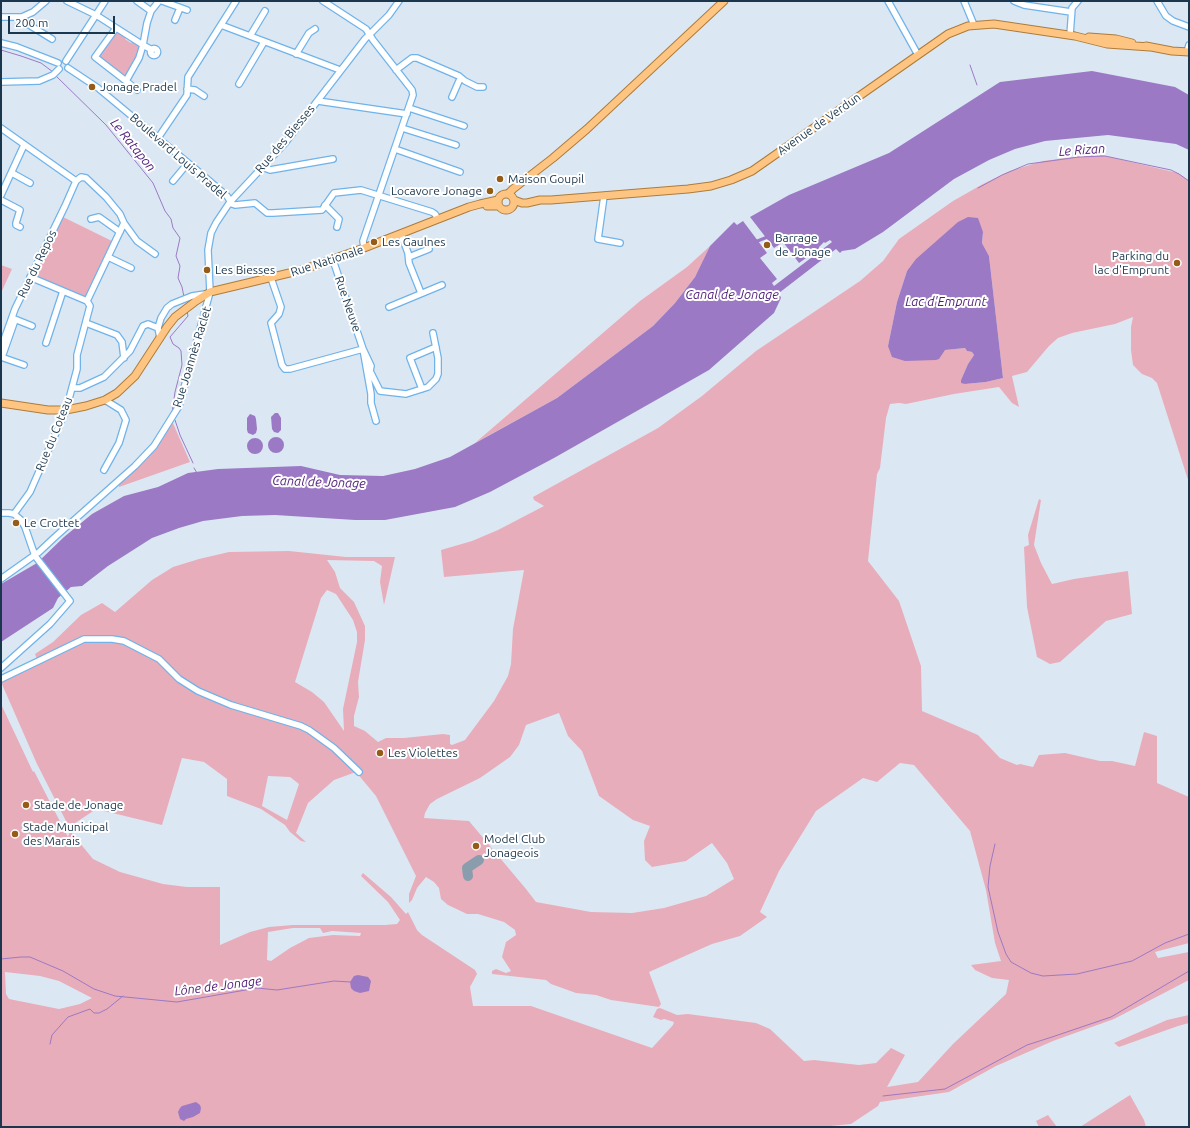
<!DOCTYPE html>
<html>
<head>
<meta charset="utf-8">
<style>
  body { margin:0 }
  #map { position:relative; width:1190px; height:1128px; overflow:hidden; background:#dbe8f4; font-family:Ubuntu,sans-serif }
  canvas { display:block }
  .frame { position:absolute; inset:0; border:2px solid #1b374d; pointer-events:none }
  .scale { position:absolute; left:8px; top:16px; width:107px; height:18px; box-sizing:border-box; border:2px solid #1b374d; border-top:0; padding-left:5px; font-size:12px; line-height:14px; white-space:nowrap; color:#1b374d; -webkit-text-stroke:3px #fff; paint-order:stroke }
</style>
</head>
<body>
<div id="map">
<canvas width="1190" height="1128"></canvas>
<div class="frame"></div>
<div class="scale">200 m</div>
</div>
<script>
const ctx = document.querySelector('canvas').getContext('2d');
ctx.lineJoin = 'round';
function fillPath(path, color) {
  ctx.fillStyle = color;
  ctx.fill(path, 'evenodd');
}
function poly(rows) {
  const path = new Path2D();
  for (const r of rows) {
    if (r.length === 3) {
      path.moveTo(r[0] + r[2], r[1]);
      path.arc(r[0], r[1], r[2], 0, 2 * Math.PI);
      continue;
    }
    path.moveTo(r[0], r[1]);
    for (let i = 2; i < r.length; i += 2) path.lineTo(r[i], r[i + 1]);
  }
  return path;
}
function trace(path, color, width, dash) {
  ctx.strokeStyle = color;
  ctx.lineWidth = width;
  ctx.lineCap = dash ? 'butt' : 'round';
  ctx.setLineDash(dash || []);
  ctx.stroke(path);
}
function label(font, color, halo, rows, align = 'center') {
  ctx.font = font + ' Ubuntu,sans-serif';
  ctx.lineWidth = 4;
  ctx.setLineDash([]);
  ctx.textBaseline = 'middle';
  ctx.strokeStyle = halo;
  ctx.fillStyle = color;
  for (const [text, x, y, turn = 0] of rows) {
    ctx.save();
    ctx.translate(x, y);
    ctx.rotate((+turn || 0) * Math.PI / 180);
    ctx.textAlign = isNaN(turn) ? turn : align;
    if (halo) ctx.strokeText(text, 0, 0);
    ctx.fillText(text, 0, 0);
    ctx.restore();
  }
}
const green = poly([
  [118,31,126,37,125,39,131,43,133,41,139,46,140,48,127,76,122,76,98,58,99,53,116,32],
  [1097,154,1178,173,1189,181,1189,483,1157,383,1152,378,1142,374,1133,365,1131,350,1131,327,1133,317,1115,324,1072,333,1058,338,1049,346,1027,372,1012,376,1019,407,1012,403,999,387,954,394,906,404,899,403,890,404,886,418,880,468,877,474,868,561,899,601,921,666,922,711,978,735,1000,758,1017,765,1020,764,1033,767,1039,755,1065,753,1100,761,1112,761,1135,766,1144,732,1157,736,1157,783,1189,797,1189,943,1155,952,1158,958,1189,952,1189,980,1114,1019,1053,1041,996,1066,949,1092,880,1102,878,1106,851,1124,821,1127,1,1127,1,704,33,772,34,771,68,837,70,831,93,859,120,872,163,884,187,887,220,887,220,945,250,932,269,927,293,925,385,925,397,924,400,920,388,902,361,876,363,873,391,897,406,914,408,912,417,930,422,935,475,970,477,974,470,987,473,1006,531,1006,652,1048,673,1025,674,1022,664,1019,661,1020,653,1017,657,1009,660,1008,677,1015,688,1014,756,1023,770,1029,804,1061,814,1060,859,1065,876,1063,891,1048,905,1055,887,1087,918,1082,953,1044,1006,994,1009,980,992,978,975,970,971,965,1001,961,995,943,986,890,970,831,914,765,900,763,877,782,863,778,816,811,779,871,760,912,767,917,740,936,712,944,649,972,661,1004,659,1007,611,1000,596,995,576,993,551,984,546,980,492,974,492,971,496,969,506,973,511,971,502,957,506,942,516,935,515,930,504,922,478,914,467,914,448,905,441,899,439,888,434,882,426,877,417,888,412,900,409,903,409,894,416,876,376,796,356,772,334,780,308,803,296,833,306,842,301,841,290,832,285,825,261,809,227,796,227,779,204,762,182,758,162,825,100,810,101,806,69,827,37,764,1,682,39,664,35,654,53,642,81,615,102,603,115,612,152,580,173,567,199,559,229,552,289,551,346,557,395,557,384,605,380,582,382,566,374,561,327,560,335,572,340,588,354,602,365,626,365,640,358,682,359,697,354,716,354,726,365,731,378,742,386,738,404,738,443,734,450,735,450,744,452,745,465,740,494,701,508,676,511,664,513,629,524,570,444,577,441,550,472,541,498,530,544,506,534,500,533,497,658,428,702,396,756,351,860,281,883,261,899,239,953,201,983,184,1010,171,1043,161],
  [983,232,982,243,989,256,1003,378,986,382,965,384,961,380,968,364,974,355,972,352,967,351,965,348,944,350,888,346,897,302,907,271],
  [327,590,336,594,353,620,357,632,357,642,343,709,344,731,324,702,312,692,295,682,321,598],
  [559,713,568,736,582,751,599,796,633,820,650,826,644,841,645,860,652,867,686,861,712,843,727,863,734,879,706,896,664,908,632,913,591,912,536,902,526,889,469,821,424,818,425,813,430,804,437,799,480,778,510,757,519,745,526,725],
  [268,776,290,777,299,784,287,820,262,806],
  [293,928,320,928,323,933,332,931,361,933,360,936,333,935,309,938,290,948,271,961,267,960,268,932],
  [5,972,40,976,59,981,92,998,80,1004,59,1009,9,999,6,994],
  [61,216,114,242,87,299,34,278,33,274],
  [710,246,695,277,675,303,653,326,557,398,475,443,640,301,687,267],
  [1,265,12,269,1,293],
  [172,421,190,462,119,487,119,485,147,459,156,447],
  [1039,499,1041,500,1034,545,1041,563,1052,584,1074,579,1128,571,1132,614,1106,621,1060,662,1050,664,1037,657,1027,607,1024,547,1029,545,1028,535],
  [1189,1015,1189,1023,1178,1026,1119,1047,1114,1043,1167,1020],
  [1130,1095,1144,1120,1146,1127,1080,1127],
  [1048,1115,1057,1127,1039,1127,1036,1121]
]);
const water = poly([
  [1092,71,1175,87,1189,95,1189,150,1176,144,1108,135,1045,141,1015,149,989,160,954,179,883,232,855,249,842,251,840,253,836,249,779,293,781,298,774,313,709,370,554,458,490,492,455,507,385,520,355,520,275,515,242,516,203,521,179,528,152,538,108,566,82,586,71,587,58,598,53,608,1,642,1,584,37,563,64,537,92,514,124,496,158,487,188,473,218,469,301,466,340,475,383,476,415,469,450,457,557,398,653,326,675,303,695,277,710,246,734,222,737,225,743,221,767,253,760,258,777,279,772,283,774,286,832,242,830,240,825,243,824,242,819,247,819,249,799,263,783,242,774,248,750,217,789,195,889,153,1000,82],
  [968,217,978,218,983,232,982,243,989,256,1003,378,986,382,965,384,961,383,961,380,968,364,974,355,972,352,967,351,965,348,945,350,939,359,936,360,905,361,892,357,888,346,897,302,907,271,916,259,958,222],
  [275,413,278,413,281,418,281,430,278,433,274,432,272,429,271,417],
  [250,414,255,416,256,419,257,429,256,433,253,435,248,433,247,430,247,418],
  [276,445,8],
  [255,446,8],
  [358,975,368,977,371,981,369,991,360,993,354,991,351,988,350,982,354,976],
  [196,1102,200,1105,201,1108,200,1113,193,1117,186,1119,184,1121,180,1119,178,1112,180,1108,182,1106]
]);
const stream = poly([
  [1,50,21,56,41,63,53,72],
  [970,65,977,85],
  [55,75,106,125,153,183,165,211,171,219,173,228,180,238,176,256,180,266,178,278,182,287,184,297],
  [978,188,1002,175,1028,164,1079,157,1105,156,1171,170,1179,174,1189,181],
  [172,413,175,392,182,365,181,351,179,348,173,344,170,337,188,316,187,311],
  [175,420,180,435,193,463],
  [194,468,197,473],
  [995,844,990,866,988,887,998,932,1006,954,1011,962,1031,973,1043,976,1077,974,1132,961,1165,943,1189,934],
  [1,959,21,957,30,957,63,971,94,989,115,996,177,1002,257,988,277,990,334,981,350,982],
  [50,1044,52,1035,68,1017,90,1009,94,1013,99,1013,107,1009,123,996],
  [883,1096,945,1089,1027,1045,1052,1037,1111,1017,1189,971]
]);
const canal = poly([
  [755,242,770,236]
]);
const taxiway = poly([
  [468,876,467,868,479,860]
]);
const minor = poly([
  [67,1,96,15,143,45,147,23,151,11,159,1],
  [137,1,151,11],
  [162,1,187,10],
  [323,1,366,29,373,40,412,90,413,95,363,241,364,248],
  [888,1,918,55],
  [964,1,974,25],
  [1014,1,1024,5,1071,12],
  [1157,1,1166,16,1173,21,1189,27],
  [1,17,22,17,33,12,46,1],
  [22,17,26,23,52,39],
  [175,20,180,8],
  [221,25,340,70],
  [116,28,95,57,126,81,139,58,143,45,152,50],
  [1070,35,1072,8,1078,1],
  [250,36,265,11],
  [1,43,17,47,58,63],
  [154,52,3.5],
  [1187,52,1189,45],
  [296,54,309,33,315,29],
  [66,61,105,1],
  [68,68,98,88,199,172,227,196,232,204,235,205,255,203,267,213,273,213,322,210,334,193,361,190,432,212,435,214,438,219],
  [396,70,412,58,417,58,459,76,465,81,477,87,483,87],
  [126,81,137,90],
  [1,82,39,81,53,75,59,69],
  [239,84,264,42],
  [187,89,195,90,204,96],
  [452,97,459,81,461,78],
  [318,101,407,114],
  [409,108,464,126],
  [1,128,76,181],
  [402,128,456,145],
  [158,138,187,95,188,77,236,1],
  [395,149,460,172],
  [262,167,270,170,333,159],
  [12,173,30,183],
  [76,181,81,177,86,178,106,197,120,214,124,223],
  [173,181,188,163],
  [1,195,24,145],
  [604,196,598,239,620,243],
  [1,200,20,210,16,223,16,225,20,227],
  [325,205,339,219,337,227],
  [91,219,99,217,120,232],
  [401,234,408,253,409,263,421,293],
  [108,257,131,268],
  [409,257,429,249],
  [333,260,363,349,371,394,371,403,376,421],
  [30,277,87,301],
  [271,278,281,307,279,314,271,323,282,365,285,369,290,369,363,349,371,366,370,371,380,391,406,394,428,387,436,379,438,374,438,358,433,333],
  [87,301,124,223,137,241,155,254],
  [389,307,442,285],
  [12,318,32,326],
  [86,323,117,335,122,342,124,358],
  [160,338,158,328,161,318,167,308,172,304,192,296,205,294],
  [46,343,63,291],
  [1,348,15,309,65,206,76,181],
  [1,357,24,365],
  [2,357,15,320],
  [73,388,80,388,104,377,130,351,143,326,148,324,158,328],
  [422,389,410,358,436,347],
  [104,470,119,443,126,420,121,410,105,400],
  [1,513,9,513,14,514,21,520,25,527,35,556,70,601,50,624,1,668],
  [14,514,30,492,66,410,77,369,77,355,90,306,87,301],
  [1,579,39,552,55,537,135,466,154,446,179,406,193,355,210,292,208,250,211,233,216,223,230,202,285,143,365,39,389,15,399,1],
  [1,679,84,639,112,639,124,641,159,659,179,679,198,691,231,705,301,726,309,730,334,748,359,772]
]);
const major = poly([
  [1089,37,1116,39,1132,43],
  [1146,46,1172,51,1189,52],
  [506,202,8],
  [508,194,513,189,553,158,587,129,724,1],
  [514,200,522,203,527,203,540,200,551,200,688,189,711,186,731,180,752,171,948,34,968,26,994,24,1075,36,1107,44,1150,47],
  [487,206,499,206],
  [1,403,48,410,66,410,86,406,105,400,117,393,135,376,167,327,175,317,196,301,210,292,302,270,364,248,469,207,480,204,498,200]
]);
const markers = [
  [92,87,4,"#955c18"],
  [500,179,4,"#955c18"],
  [490,191,4,"#955c18"],
  [374,242,4,"#955c18"],
  [767,245,4,"#955c18"],
  [1177,263,4,"#955c18"],
  [207,270,4,"#955c18"],
  [16,523,4,"#955c18"],
  [380,753,4,"#955c18"],
  [26,805,4,"#955c18"],
  [15,834,4,"#955c18"],
  [476,846,4,"#955c18"]
];
const poiNames = [
  ["Jonage Pradel",100,87],
  ["Maison Goupil",508,179],
  ["Locavore Jonage",482,191,"right"],
  ["Barrage",775,238],
  ["de Jonage",775,252],
  ["Les Gaulnes",382,242],
  ["Parking du",1169,256,"right"],
  ["lac d'Emprunt",1169,270,"right"],
  ["Les Biesses",215,270],
  ["Le Crottet",24,523],
  ["Les Violettes",388,753],
  ["Stade de Jonage",34,805],
  ["Stade Municipal",23,827],
  ["des Marais",23,841],
  ["Model Club",484,839],
  ["Jonageois",484,853]
];
const streetNames = [
  ["Avenue de Verdun",819,124,-35],
  ["Rue des Biesses",285,139,-50],
  ["Boulevard Louis Pradel",178,156,41],
  ["Rue Nationale",327,261,-18],
  ["Rue du Repos",37,264,-64],
  ["Rue Neuve",348,304,71],
  ["Rue Joannès Raclet",192,357,-73],
  ["Rue du Coteau",54,434,-68]
];
const waterNames = [
  ["Le Ratapon",133,145,51],
  ["Le Rizan",1082,150,-4],
  ["Canal de Jonage",732,295],
  ["Lac d'Emprunt",946,302],
  ["Canal de Jonage",319,482,2],
  ["Lône de Jonage",218,986,-7]
];
fillPath(green, '#e8adba');
fillPath(water, '#9c79c4');
trace(stream, '#9c79c4', 1);
trace(canal, '#9c79c4', 3.5);
trace(taxiway, '#8a9dad', 10);
trace(minor, '#6fb3ea', 8);
trace(major, '#ae7b39', 9);
trace(minor, '#fff', 5.5);
trace(major, '#fec582', 7);
for (const [x, y, r, color] of markers) {
  const dot = new Path2D();
  dot.arc(x, y, r, 0, 2 * Math.PI);
  ctx.fillStyle = color;
  ctx.fill(dot);
  trace(dot, '#fff', 1.5);
}
label('12px', '#1b374d', '#fff', poiNames, 'left');
label('12px', '#1b374d', '#fff', streetNames);
label('italic 13px', '#4f1f78', '#fff', waterNames);
</script>
</body>
</html>
